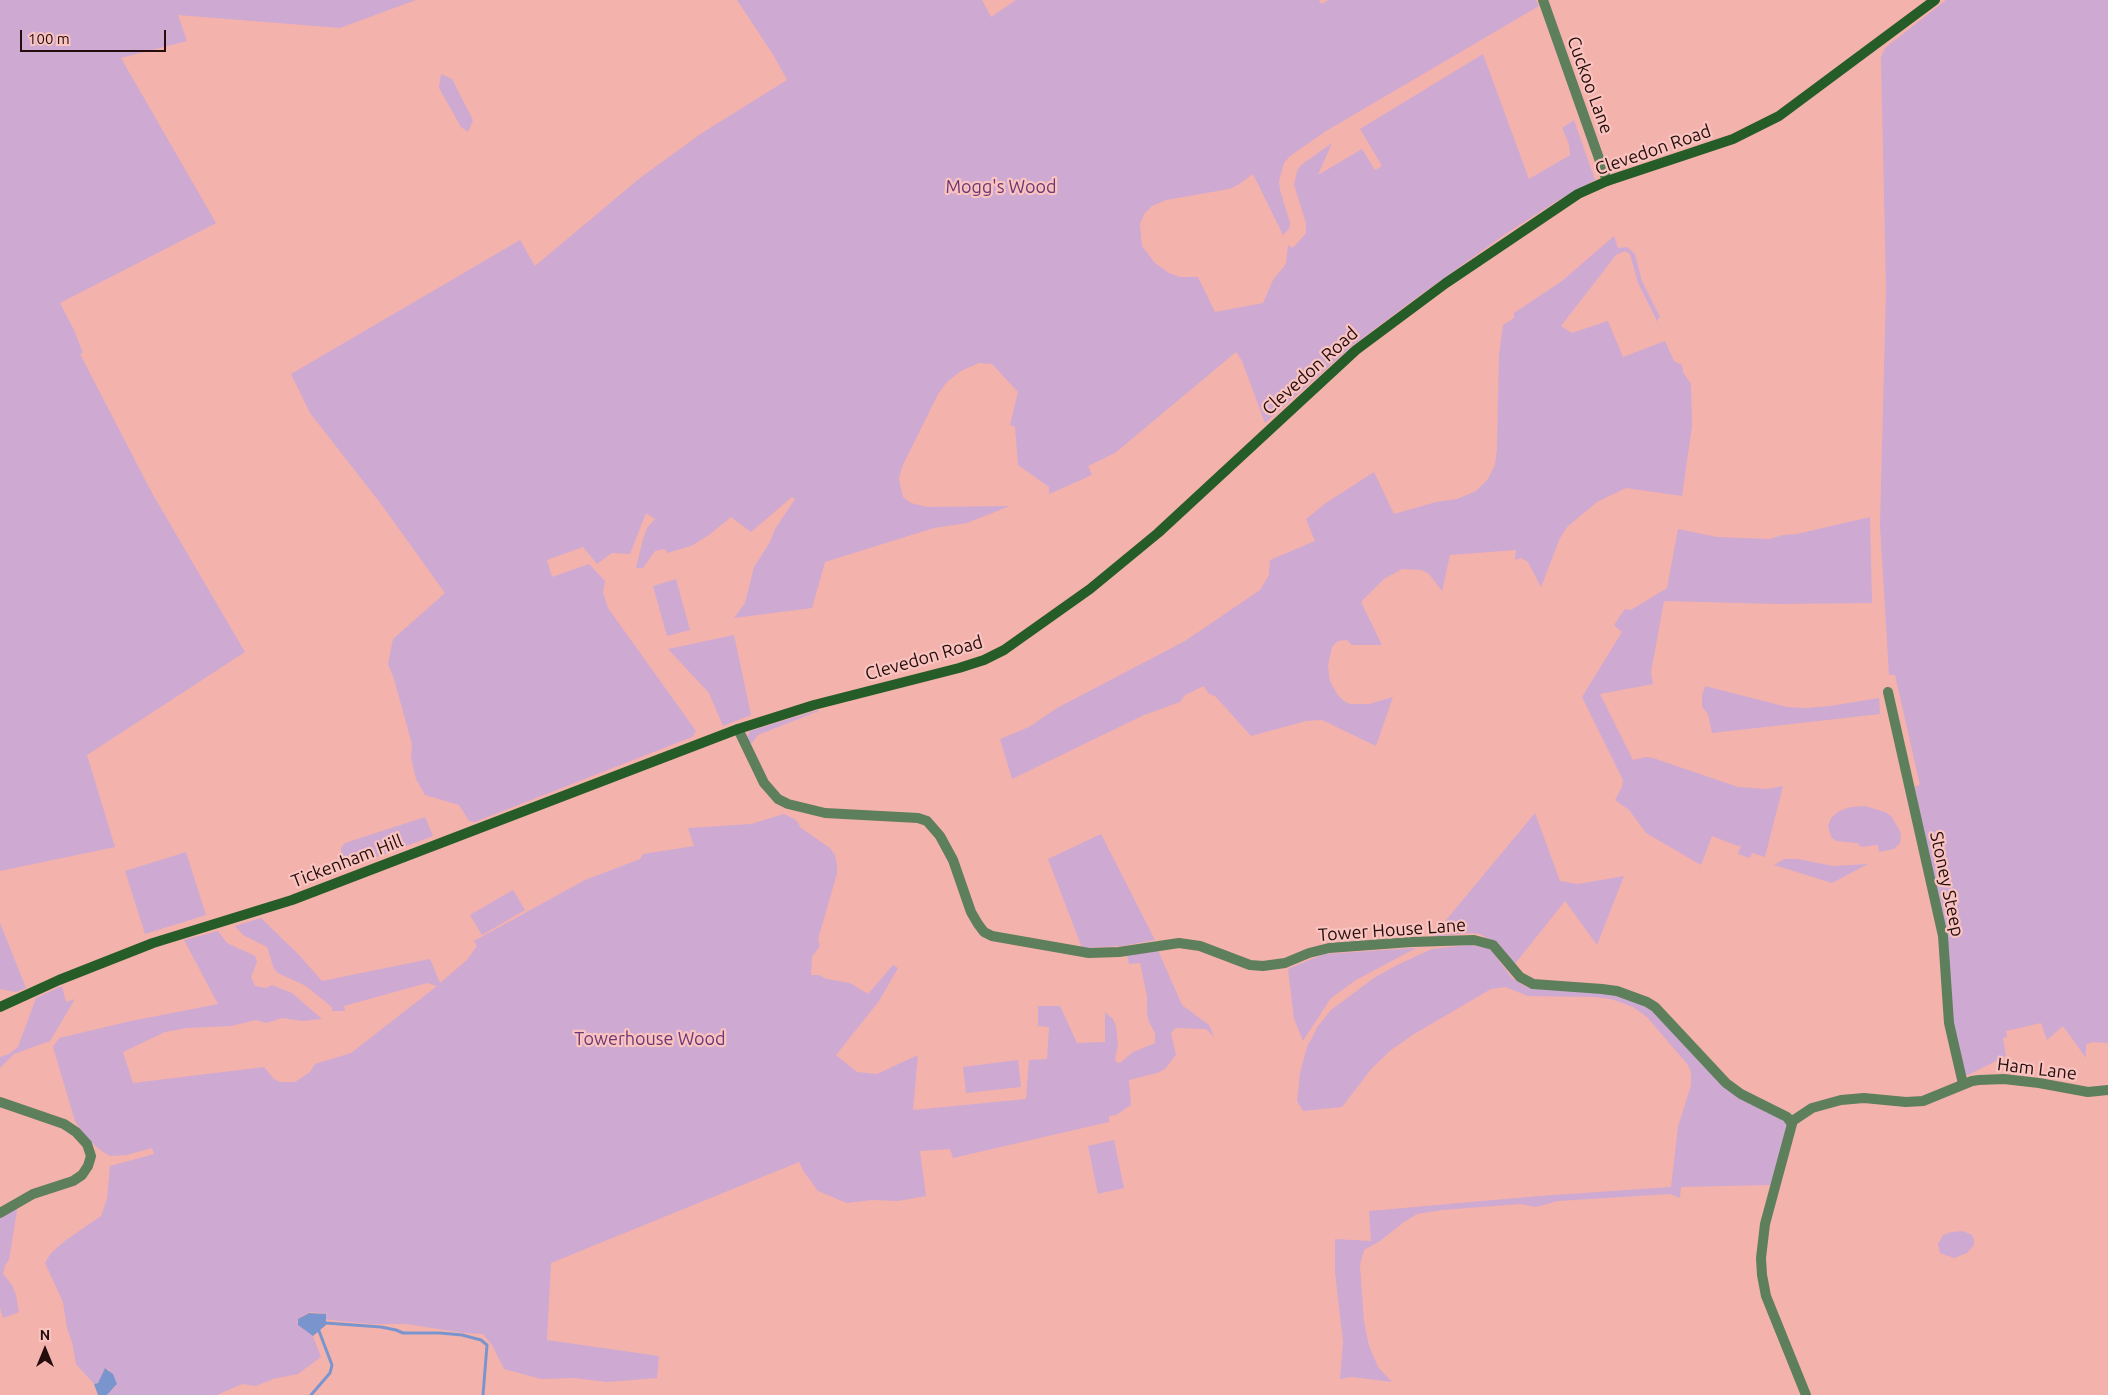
<!DOCTYPE html>
<html>
<head>
<meta charset="utf-8">
<style>
  body { margin:0 }
  #map { position:relative; width:2108px; height:1395px; overflow:hidden; background:#f4b2ad; font-family:Ubuntu,sans-serif }
  canvas { display:block }
  .north { position:absolute; left:20px; top:1325px; width:50px; height:50px; -webkit-text-stroke:4px #f9c3bf; paint-order:stroke; rotate:0deg; font-size:14px; font-weight:700; line-height:20px; text-align:center; color:#240d0c }
  .north::after { content:''; display:block; margin:auto; width:18px; height:22px; background:#240d0c; clip-path:polygon(50% 0,100% 100%,50% 72%,0 100%) }
  .scale { position:absolute; left:20px; top:30px; width:146px; height:22px; box-sizing:border-box; border:2px solid #240d0c; border-top:0; padding-left:6px; font-size:15px; line-height:18px; white-space:nowrap; color:#240d0c; -webkit-text-stroke:4px #f9c3bf; paint-order:stroke }
</style>
</head>
<body>
<div id="map">
<canvas width="2108" height="1395"></canvas>
<div class="north">N</div>
<div class="scale">100 m</div>
</div>
<script>
const ctx = document.querySelector('canvas').getContext('2d');
ctx.lineJoin = 'round';
function fillPath(path, color) {
  ctx.fillStyle = color;
  ctx.fill(path, 'evenodd');
}
function poly(rows) {
  const path = new Path2D();
  for (const r of rows) {
    path.moveTo(r[0], r[1]);
    for (let i = 2; i < r.length; i += 2) path.lineTo(r[i], r[i + 1]);
  }
  return path;
}
function trace(path, color, width, dash) {
  ctx.strokeStyle = color;
  ctx.lineWidth = width;
  ctx.lineCap = dash ? 'butt' : 'round';
  ctx.setLineDash(dash || []);
  ctx.stroke(path);
}
function label(font, color, halo, rows, align = 'center') {
  ctx.font = font + ' Ubuntu,sans-serif';
  ctx.lineWidth = 4.5;
  ctx.setLineDash([]);
  ctx.textBaseline = 'middle';
  ctx.strokeStyle = halo;
  ctx.fillStyle = color;
  for (const [text, x, y, turn = 0] of rows) {
    ctx.save();
    ctx.translate(x, y);
    ctx.rotate((+turn || 0) * Math.PI / 180);
    ctx.textAlign = isNaN(turn) ? turn : align;
    if (halo) ctx.strokeText(text, 0, 0);
    ctx.fillText(text, 0, 0);
    ctx.restore();
  }
}
const green = poly([
  [0,0,416,0,340,28,178,15,187,41,121,58,216,223,60,303,74,330,83,353,80,354,152,493,245,652,87,755,115,847,0,871],
  [737,0,982,0,991,17,1016,0,1319,0,1321,4,1329,0,1536,0,1539,6,1326,131,1290,156,1284,163,1279,181,1280,190,1290,223,1289,229,1283,235,1253,174,1238,185,1229,189,1166,200,1152,206,1144,214,1140,224,1142,246,1155,263,1169,273,1180,277,1198,277,1215,312,1263,303,1273,280,1286,264,1288,245,1293,248,1306,233,1306,223,1294,185,1297,171,1301,165,1332,143,1318,175,1362,149,1375,170,1382,166,1360,129,1483,54,1529,179,1570,155,1569,144,1562,128,1574,120,1595,180,1557,201,1504,235,1412,301,1352,346,1265,423,1242,361,1236,352,1115,453,1088,466,1092,475,1049,494,1049,487,1018,465,1015,427,1010,425,1018,392,992,364,979,363,961,371,947,382,938,394,902,467,899,478,901,489,903,497,911,503,927,507,1010,506,967,523,934,528,825,562,812,608,734,618,745,603,754,567,770,542,775,529,795,499,792,497,751,532,731,517,709,535,691,546,667,553,665,549,655,551,643,568,636,568,643,539,647,528,655,519,646,513,630,554,612,553,597,564,583,547,547,560,552,577,589,564,605,581,603,592,608,608,696,731,692,737,475,822,469,821,459,805,425,795,416,779,411,758,412,744,394,679,388,664,393,639,445,593,381,504,310,413,291,374,520,240,535,266,640,178,702,133,787,80,774,56],
  [1946,0,2108,0,2108,1043,2092,1042,2086,1045,2086,1058,2063,1026,2047,1040,2041,1023,2006,1031,2007,1037,2003,1038,2006,1056,1968,1075,1966,1075,1956,1042,1915,786,1920,785,1895,675,1889,675,1880,526,1886,289,1881,57,1885,48],
  [441,74,452,79,473,120,468,132,461,127,439,88],
  [1614,236,1618,248,1627,247,1635,254,1642,281,1660,317,1657,320,1664,335,1638,283,1630,254,1625,251,1616,255,1561,326,1572,333,1608,321,1623,357,1665,341,1674,361,1682,365,1683,372,1691,384,1692,426,1682,496,1626,488,1597,502,1567,527,1560,538,1541,587,1528,562,1521,558,1515,560,1516,550,1450,555,1442,591,1429,574,1422,570,1402,569,1384,579,1361,602,1382,645,1352,645,1347,640,1338,641,1332,647,1328,666,1330,681,1337,694,1344,701,1350,704,1369,704,1393,697,1376,746,1322,720,1306,721,1251,736,1216,697,1208,693,1204,686,1185,695,1180,702,1144,715,1012,779,1000,739,1029,727,1057,708,1185,641,1260,590,1269,575,1270,560,1315,541,1306,519,1326,503,1374,472,1394,514,1436,502,1457,499,1476,491,1488,479,1495,465,1497,449,1499,355,1503,325,1514,318,1514,313,1562,281],
  [1870,517,1872,603,1777,604,1664,601,1651,672,1653,684,1600,694,1633,760,1646,757,1653,758,1738,787,1767,789,1783,786,1765,857,1752,853,1750,858,1738,854,1741,845,1738,846,1712,836,1701,865,1646,833,1629,810,1615,800,1622,787,1623,780,1582,697,1622,632,1614,625,1625,609,1631,610,1667,588,1678,529,1717,537,1769,539,1783,535,1797,534],
  [676,579,690,630,667,636,653,586],
  [734,635,751,715,723,726,709,693,668,649],
  [1705,686,1787,707,1806,708,1830,706,1879,698,1880,714,1712,733,1708,714,1702,707,1702,696],
  [818,710,819,713,816,712,758,735,751,744,747,738,750,731],
  [1865,806,1885,812,1892,817,1901,833,1900,843,1894,849,1879,852,1878,845,1861,847,1857,843,1836,841,1831,837,1828,826,1831,818,1839,811,1851,807],
  [1535,813,1560,881,1578,884,1624,876,1597,945,1565,901,1514,965,1500,945,1480,934,1469,933,1432,937],
  [784,814,796,820,801,828,830,848,835,855,837,865,837,874,818,939,820,946,812,957,811,975,819,975,827,979,850,983,868,994,893,965,898,968,879,1001,836,1055,857,1072,877,1074,918,1055,913,1110,1026,1099,1029,1060,1047,1059,1049,1027,1038,1026,1038,1006,1060,1006,1077,1043,1105,1042,1105,1012,1113,1019,1116,1026,1118,1045,1115,1058,1116,1062,1120,1063,1133,1052,1155,1043,1155,1033,1149,1022,1147,1013,1147,996,1140,963,1129,964,1127,954,1157,948,1182,1005,1209,1025,1214,1037,1206,1029,1176,1028,1171,1033,1176,1055,1165,1069,1157,1073,1129,1080,1131,1105,1116,1115,1109,1116,1109,1122,953,1158,950,1149,920,1151,926,1196,898,1201,872,1200,847,1203,818,1191,804,1172,799,1162,551,1263,547,1340,659,1356,657,1378,607,1382,574,1378,541,1379,504,1369,492,1345,483,1334,464,1333,406,1324,372,1324,329,1320,326,1319,326,1314,312,1312,307,1313,298,1319,297,1323,313,1336,321,1357,298,1374,273,1379,256,1386,242,1384,217,1395,107,1395,117,1385,110,1370,105,1368,98,1383,94,1384,76,1364,72,1342,67,1328,63,1302,45,1263,51,1253,66,1240,101,1216,107,1199,110,1166,154,1154,152,1148,127,1155,110,1156,103,1152,86,1138,75,1121,53,1047,59,1038,131,1021,218,1004,184,940,218,931,227,943,255,956,257,962,251,977,255,986,266,988,272,985,292,993,322,1019,302,1021,282,1018,266,1023,256,1020,231,1026,187,1028,165,1032,123,1052,133,1083,264,1067,274,1079,280,1082,295,1082,310,1072,315,1064,351,1053,437,986,427,983,344,1006,345,1011,331,1011,333,1008,306,986,278,973,274,969,267,947,243,935,235,926,261,918,299,955,322,981,430,959,440,983,467,960,477,946,474,941,585,880,640,859,643,854,694,846,688,828,751,824],
  [425,817,433,836,348,868,341,856,341,848,345,843],
  [1101,834,1155,940,1122,946,1082,948,1048,859],
  [186,852,206,915,145,934,125,871],
  [1784,859,1798,859,1833,866,1868,864,1832,883,1774,865],
  [513,890,525,910,482,935,470,915],
  [0,923,26,988,16,992,0,989],
  [1468,945,1484,947,1491,950,1512,978,1526,987,1617,994,1652,1010,1703,1066,1727,1089,1788,1122,1771,1185,1681,1187,1680,1198,1670,1194,1558,1201,1536,1207,1520,1204,1442,1210,1417,1214,1404,1222,1380,1241,1364,1250,1360,1265,1364,1322,1369,1346,1378,1367,1392,1382,1352,1377,1340,1379,1343,1342,1335,1272,1335,1239,1371,1241,1369,1211,1539,1196,1671,1187,1678,1127,1691,1085,1691,1072,1688,1065,1647,1017,1633,1007,1611,999,1593,997,1528,996,1505,987,1491,989,1414,1034,1391,1050,1372,1068,1342,1107,1303,1111,1297,1101,1300,1073,1307,1047,1318,1026,1331,1010,1374,978,1397,965,1432,949],
  [1416,948,1356,980,1331,998,1303,1041,1294,1019,1288,969,1324,954],
  [62,986,66,1002,75,999,50,1041,14,1054,0,1068,0,1057,9,1054,18,1047,36,998],
  [1018,1060,1021,1087,966,1093,963,1067],
  [1114,1140,1124,1188,1098,1194,1088,1146],
  [18,1205,9,1260,5,1265,3,1274,12,1285,16,1295,19,1312,3,1318,0,1308,0,1216],
  [1963,1231,1972,1235,1974,1240,1974,1245,1967,1253,1954,1258,1940,1253,1938,1244,1943,1235,1952,1232]
]);
const water = poly([
  [309,1313,326,1314,326,1325,313,1336,298,1325,298,1319],
  [105,1368,113,1374,117,1384,107,1395,98,1395,94,1384,98,1383]
]);
const stream = poly([
  [326,1323,381,1327,396,1330,403,1333,440,1333,462,1335,481,1340,487,1345,483,1395],
  [311,1395,330,1373,332,1365,319,1331]
]);
const street = poly([
  [1543,0,1607,181],
  [1888,692,1943,936,1949,1023,1963,1084],
  [738,729,764,783,778,799,788,804,825,813,918,818,927,821,940,836,953,860,971,912,978,924,984,932,992,936,1089,953,1119,952,1179,943,1200,946,1250,965,1263,966,1285,963,1309,953,1329,948,1411,942,1474,940,1493,945,1520,977,1533,984,1602,989,1617,991,1647,1002,1655,1007,1726,1083,1741,1094,1787,1117,1792,1124,1765,1224,1761,1258,1762,1275,1766,1296,1806,1395],
  [0,1102,64,1124,76,1132,87,1144,91,1156,88,1166,82,1175,73,1181,33,1194,0,1213],
  [1791,1122,1812,1108,1841,1100,1864,1098,1906,1102,1923,1101,1972,1081,1979,1080,2004,1079,2039,1083,2088,1092,2108,1090]
]);
const secondary = poly([
  [0,1007,59,980,153,943,292,900,738,729,814,705,959,668,984,660,1004,650,1090,589,1158,533,1356,350,1446,283,1578,194,1607,181,1733,139,1779,116,1935,0]
]);
const streetNames = [
  ["Cuckoo Lane",1590,85,70],
  ["Clevedon Road",1653,150,-19],
  ["Clevedon Road",1310,371,-42],
  ["Clevedon Road",924,658,-16],
  ["Tickenham Hill",347,861,-21],
  ["Stoney Steep",1947,884,78],
  ["Tower House Lane",1392,930,-4],
  ["Ham Lane",2037,1069,7]
];
const parkNames = [
  ["Mogg's Wood",1001,187],
  ["Towerhouse Wood",650,1039]
];
fillPath(green, '#cea9d1');
fillPath(water, '#7a95cd');
trace(stream, '#7a95cd', 3);
trace(street, '#5d7f5b', 10);
trace(secondary, '#265c27', 10);
label('18px', '#240d0c', '#f9c3bf', streetNames);
label('18px', '#6f3675', '#f9c3bf', parkNames);
</script>
</body>
</html>
